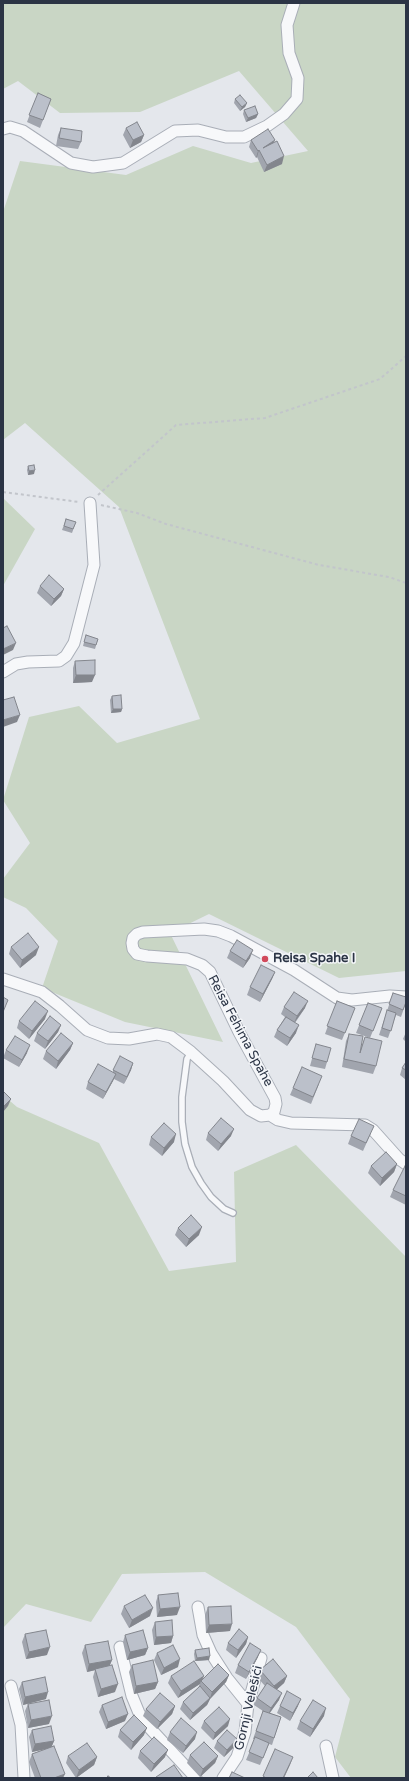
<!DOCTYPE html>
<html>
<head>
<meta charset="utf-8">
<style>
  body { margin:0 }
  #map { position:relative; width:409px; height:1781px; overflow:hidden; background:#e4e7ec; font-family:"Varela Round",sans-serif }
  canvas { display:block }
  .frame { position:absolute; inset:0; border:4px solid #2b3445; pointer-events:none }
</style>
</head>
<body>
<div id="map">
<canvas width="409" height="1781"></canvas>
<div class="frame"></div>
</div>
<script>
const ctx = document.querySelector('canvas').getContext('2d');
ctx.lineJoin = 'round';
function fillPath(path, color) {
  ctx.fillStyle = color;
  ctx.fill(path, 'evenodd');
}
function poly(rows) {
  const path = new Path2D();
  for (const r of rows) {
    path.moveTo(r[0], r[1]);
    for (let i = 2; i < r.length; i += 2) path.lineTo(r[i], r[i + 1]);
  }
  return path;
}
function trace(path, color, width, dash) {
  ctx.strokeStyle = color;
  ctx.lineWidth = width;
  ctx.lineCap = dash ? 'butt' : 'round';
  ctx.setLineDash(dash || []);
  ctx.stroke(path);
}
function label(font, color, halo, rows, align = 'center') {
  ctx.font = font + ' "Varela Round",sans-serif';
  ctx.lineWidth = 3;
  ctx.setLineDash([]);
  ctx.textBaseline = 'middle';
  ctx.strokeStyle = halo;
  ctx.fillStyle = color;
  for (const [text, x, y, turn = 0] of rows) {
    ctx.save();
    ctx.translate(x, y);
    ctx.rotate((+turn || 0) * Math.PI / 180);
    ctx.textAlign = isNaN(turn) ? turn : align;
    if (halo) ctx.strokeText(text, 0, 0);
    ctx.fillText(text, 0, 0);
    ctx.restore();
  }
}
const green = poly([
  [3,3,406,3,406,971,339,978,209,914,170,933,223,1042,125,1022,42,988,58,941,26,908,3,897,3,879,30,843,3,800,29,717,79,706,117,743,200,719,119,507,25,423,3,440,3,212,20,161,126,175,193,146,251,163,308,151,239,71,140,112,60,113,18,81,3,89],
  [3,498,35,529,3,586],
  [3,1095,17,1107,99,1143,169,1271,236,1262,234,1172,296,1145,406,1257,406,1778,351,1778,335,1757,350,1699,296,1627,205,1572,122,1574,91,1622,26,1604,3,1628]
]);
const path = poly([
  [3,492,79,502],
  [98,495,176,425,265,418,380,379,406,356],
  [101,505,137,513,166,524,319,565,389,577,406,583]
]);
const lane = poly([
  [191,1052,187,1059,182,1097,182,1122,185,1144,192,1167,201,1183,211,1197,224,1209,233,1213]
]);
const street = poly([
  [3,129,10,127,23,131,71,163,93,167,123,163,175,131,198,130,226,137,244,137,267,126,284,114,297,99,298,78,289,53,287,25,294,3],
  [3,672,16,664,28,662,59,661,66,656,74,643,94,565,90,503],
  [3,979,42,992,60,1006,87,1030,108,1038,129,1039,157,1034,171,1037,191,1052,223,1081,250,1110,261,1116,270,1115,274,1112,276,1104,275,1098,239,1032,210,972,202,965,187,959,147,956,137,954,133,949,132,943,133,938,137,934,143,932,204,929,218,931,231,936,294,970,337,998,352,1000,390,996,406,997],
  [270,1115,278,1120,291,1123,365,1125,373,1130,399,1159,406,1164],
  [198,1607,203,1635,211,1653,227,1678,248,1704],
  [120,1647,132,1696,139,1713,147,1725,196,1778],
  [11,1686,21,1725,24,1778],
  [326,1746,333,1778],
  [223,1778,237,1757,245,1732,248,1704,261,1658]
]);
const wall = poly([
  [38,93,51,99,40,128,27,122],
  [235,99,247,103,245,107,240,111,234,103],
  [244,110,258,114,256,118,246,122,243,114],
  [61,128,81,142,78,149,56,146,58,135],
  [126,128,144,135,141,142,130,148,123,135],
  [251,140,274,143,282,164,264,172,257,157,256,158,249,147],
  [28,466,34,474,28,475,27,470],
  [66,519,76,522,72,533,62,530],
  [40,586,64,589,61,596,51,606,37,593],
  [86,635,98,639,95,649,83,646],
  [75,661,92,682,73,683,73,668],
  [112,696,122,709,121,712,111,713,110,700],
  [11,947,36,955,20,968,9,954],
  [230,951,250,958,243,968,227,958],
  [275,972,272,979,260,1002,247,995,250,987],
  [393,993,406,1002,401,1017,396,1015,388,1038,379,1035],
  [337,1001,355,1008,342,1040,325,1034],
  [368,1003,382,1008,370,1038,356,1033],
  [284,1007,305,1008,295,1023,296,1033,287,1046,274,1037,277,1030,285,1017,281,1014],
  [45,1019,29,1039,17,1028,19,1021],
  [61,1025,58,1032,45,1049,34,1041,37,1033],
  [406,1032,406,1042,403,1039],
  [349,1034,360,1050,365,1037,376,1066,373,1074,342,1067,346,1041],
  [73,1043,70,1050,56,1069,43,1059,46,1051],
  [316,1044,327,1062,325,1069,310,1066],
  [6,1050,27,1053,19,1067,3,1058],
  [406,1062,406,1080,400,1075,402,1068],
  [133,1063,131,1070,124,1084,114,1079,103,1099,86,1089,88,1082,113,1072,113,1070],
  [319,1084,311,1104,290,1095,293,1088],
  [208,1133,231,1136,218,1151,206,1140],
  [371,1133,363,1151,348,1144,351,1136],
  [151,1137,174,1142,162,1156,149,1145],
  [397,1164,394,1172,380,1186,368,1173,371,1166],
  [406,1167,406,1205,390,1197,393,1190],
  [178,1228,199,1235,186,1247,175,1235],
  [158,1595,177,1615,157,1617,156,1602],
  [124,1606,150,1616,129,1628,121,1614],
  [208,1607,230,1631,206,1633,205,1615],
  [155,1622,173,1636,171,1643,154,1645,152,1630],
  [25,1634,47,1655,26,1659,22,1642],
  [125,1635,148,1648,145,1655,127,1660,123,1642],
  [248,1637,246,1644,236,1658,226,1650,228,1643],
  [85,1645,112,1660,110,1665,115,1692,98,1697,93,1677,95,1670,87,1672,82,1653],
  [195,1650,209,1660,195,1661,194,1654],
  [157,1653,178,1667,161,1675,154,1660],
  [258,1657,246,1679,235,1673,238,1665],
  [132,1665,158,1682,155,1689,134,1694,129,1672],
  [260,1670,287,1676,284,1683,277,1689,279,1700,270,1713,281,1717,272,1745,269,1744,260,1765,246,1760,255,1739,253,1739,263,1711,254,1705,257,1698,265,1686,257,1677],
  [229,1675,226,1682,210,1699,207,1705,190,1720,180,1709,183,1702,198,1688,200,1684,178,1698,168,1683,171,1676,204,1676,202,1680],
  [22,1682,46,1699,23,1705,19,1689],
  [28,1704,49,1724,28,1728,25,1711],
  [102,1705,125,1721,106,1729,99,1712],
  [175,1706,172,1714,157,1729,143,1716,146,1709],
  [280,1706,298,1706,290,1721,277,1713],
  [324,1716,310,1737,297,1729,300,1721],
  [204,1721,228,1726,213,1740,201,1728],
  [32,1730,54,1741,52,1746,63,1778,35,1778,29,1762,32,1754,45,1749,32,1752,29,1737],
  [120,1730,144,1735,131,1750,118,1737],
  [170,1732,195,1739,183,1753,167,1740],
  [217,1741,234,1747,224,1757,214,1748],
  [140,1751,165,1757,151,1772,138,1758],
  [190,1755,218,1756,215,1763,200,1777,187,1763],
  [68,1756,97,1757,94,1765,76,1778,66,1763]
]);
const shadedWall = poly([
  [247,103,245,107,240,111,242,107],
  [258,114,256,118,246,122,248,118],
  [144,135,141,142,130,148,133,140],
  [275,140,272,147,263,148],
  [259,150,257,157,256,158,258,151],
  [284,156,282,164,264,172,267,165],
  [35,470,34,474,28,475,29,471],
  [64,589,61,596,51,606,54,599],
  [16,643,13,650,3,655,3,649],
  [76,675,95,675,92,682,73,683],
  [113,709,122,709,121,712,111,713],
  [20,715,17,722,3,727,3,720],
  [39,947,36,955,20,968,22,960],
  [253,950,250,958,243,968,246,961],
  [275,972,272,979,260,1002,263,994],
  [308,1001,305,1008,294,1023,297,1016],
  [48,1011,45,1019,29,1039,32,1031],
  [61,1025,58,1032,45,1049,48,1041],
  [299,1025,296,1033,287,1046,290,1038],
  [73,1043,70,1050,56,1069,58,1061],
  [30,1045,27,1053,19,1067,22,1060],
  [133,1063,131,1070,124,1084],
  [116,1074,113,1081,103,1099,106,1092],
  [11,1099,8,1106,3,1112,3,1107],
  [234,1129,231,1136,218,1151,221,1144],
  [176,1134,174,1142,162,1156,164,1148],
  [397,1164,394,1172,380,1186,382,1178],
  [202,1227,199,1235,186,1247,189,1239],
  [180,1607,177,1615,157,1617,160,1609],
  [153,1608,150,1616,129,1628,132,1620],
  [232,1624,230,1631,206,1633,209,1625],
  [173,1636,171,1643,154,1645,156,1637],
  [248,1637,246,1644,236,1658,238,1650],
  [50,1647,47,1655,26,1659,29,1652],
  [148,1648,145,1655,127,1660,130,1652],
  [261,1650,258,1657,246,1679,249,1672],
  [210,1656,209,1660,195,1661,197,1658],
  [180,1659,178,1667,161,1675,164,1668],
  [112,1660,109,1667,87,1672,89,1664],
  [229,1675,226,1682,210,1699,207,1705,190,1720,193,1713,210,1698,212,1692],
  [204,1676,201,1682,201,1681,200,1684,178,1698,181,1691],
  [287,1676,284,1683,272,1694,274,1686],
  [158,1682,155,1689,134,1694,136,1686],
  [118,1684,115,1692,98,1697,101,1689],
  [48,1692,46,1699,23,1705,25,1697],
  [282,1693,279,1700,268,1715,271,1708],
  [301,1699,298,1706,290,1721,293,1713],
  [175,1706,172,1714,157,1729,160,1722],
  [326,1708,324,1716,310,1737,313,1729],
  [128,1714,125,1721,106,1729,108,1722],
  [52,1716,49,1724,28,1728,31,1720],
  [230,1719,228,1726,213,1740,215,1733],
  [147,1728,144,1735,131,1750,133,1742],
  [197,1732,195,1739,183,1753,186,1746],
  [237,1739,234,1747,224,1757,227,1750],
  [54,1741,51,1748,32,1752,35,1744],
  [168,1750,165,1757,151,1772,154,1764],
  [218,1756,215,1763,200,1777,203,1769],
  [97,1757,94,1765,76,1778,79,1770],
  [293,1757,290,1765,284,1778,283,1778],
  [65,1774,63,1778,54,1778]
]);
const building = poly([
  [38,93,51,99,43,120,29,115,38,93],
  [240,95,247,103,242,107,235,99,240,95],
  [255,106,258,114,248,118,244,110,255,106],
  [137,122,144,135,133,140,126,128,137,122],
  [61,128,82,131,81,142,59,138,61,128],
  [268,129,275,140,263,148,277,141,284,156,267,165,259,150,258,151,251,140,268,129],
  [34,465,35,470,29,471,28,466,34,465],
  [66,519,76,522,73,529,64,526,66,519],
  [49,575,64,589,54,599,40,586,49,575],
  [7,626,16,643,3,649,3,628,7,626],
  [86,635,98,639,96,645,84,642,86,635],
  [95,660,95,675,76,675,75,661,95,660],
  [121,695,122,709,113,709,112,696,121,695],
  [14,697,20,715,3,720,3,700,14,697],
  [28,933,39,947,22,960,11,947,28,933],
  [237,940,253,950,246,961,230,951,237,940],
  [261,965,275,972,263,994,250,987,261,965],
  [294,992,308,1001,297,1016,284,1007,294,992],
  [393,993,406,997,406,1002,403,1010,389,1004,393,993],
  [3,997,8,1000,3,1012,3,997],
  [35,1001,48,1011,32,1031,19,1021,35,1001],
  [337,1001,355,1008,345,1033,327,1026,337,1001],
  [368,1003,382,1008,373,1031,359,1025,368,1003],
  [387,1010,396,1013,391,1031,382,1028,387,1010],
  [50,1016,61,1025,48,1041,37,1033,50,1016],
  [286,1017,299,1025,290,1038,277,1030,286,1017],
  [61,1033,73,1043,58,1061,46,1051,61,1033],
  [349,1034,363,1036,360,1053,365,1037,382,1041,376,1066,344,1059,349,1034],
  [15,1036,30,1045,22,1060,6,1050,15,1036],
  [316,1044,331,1048,327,1062,312,1058,316,1044],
  [120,1056,133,1063,127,1077,113,1070,120,1056],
  [406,1062,406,1070,402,1068,406,1062],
  [98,1064,116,1074,106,1092,88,1082,98,1064],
  [302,1067,322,1076,313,1097,293,1088,302,1067],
  [3,1091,11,1099,3,1107,3,1091],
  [221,1118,234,1129,221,1144,208,1133,221,1118],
  [359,1119,374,1126,366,1143,351,1136,359,1119],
  [164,1123,176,1134,164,1148,151,1137,164,1123],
  [386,1152,397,1164,382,1178,371,1166,386,1152],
  [405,1166,406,1167,406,1196,393,1190,405,1166],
  [191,1215,202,1227,189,1239,178,1228,191,1215],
  [178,1593,180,1607,160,1609,158,1595,178,1593],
  [145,1595,153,1608,132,1620,124,1606,145,1595],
  [231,1606,232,1624,209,1625,208,1607,231,1606],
  [172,1620,173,1636,156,1637,155,1622,172,1620],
  [239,1629,248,1637,238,1650,228,1643,239,1629],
  [46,1630,50,1647,29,1652,25,1634,46,1630],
  [143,1630,148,1648,130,1652,125,1635,143,1630],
  [108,1641,112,1660,89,1664,85,1645,108,1641],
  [250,1643,261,1650,249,1672,238,1665,250,1643],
  [173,1645,180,1659,164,1668,157,1653,173,1645],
  [209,1648,210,1656,197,1658,195,1650,209,1648],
  [273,1659,287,1676,274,1686,260,1670,273,1659],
  [153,1660,158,1682,136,1686,132,1665,153,1660],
  [194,1661,204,1676,181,1691,171,1676,194,1661],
  [218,1664,229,1675,212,1692,201,1681,218,1664],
  [112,1665,118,1684,101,1689,95,1669,112,1665],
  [45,1677,48,1692,25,1697,22,1682,45,1677],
  [267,1683,282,1693,271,1708,257,1698,267,1683],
  [200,1686,210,1698,193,1713,183,1702,200,1686],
  [287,1691,301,1699,293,1713,280,1706,287,1691],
  [160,1693,175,1706,160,1722,146,1709,160,1693],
  [122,1697,128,1714,108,1722,102,1705,122,1697],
  [49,1700,52,1716,31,1720,28,1704,49,1700],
  [313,1700,326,1708,313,1729,300,1721,313,1700],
  [219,1707,230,1719,215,1733,204,1721,219,1707],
  [263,1711,281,1717,274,1738,256,1731,263,1711],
  [134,1715,147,1728,133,1742,120,1730,134,1715],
  [181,1718,197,1732,186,1746,170,1732,181,1718],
  [51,1726,54,1741,35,1744,32,1730,51,1726],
  [227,1730,237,1739,227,1750,217,1741,227,1730],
  [154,1737,168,1750,154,1764,140,1751,154,1737],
  [255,1737,269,1743,263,1758,249,1752,255,1737],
  [204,1742,218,1756,203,1769,190,1755,204,1742],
  [87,1743,97,1757,79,1770,68,1756,87,1743],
  [54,1746,65,1774,54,1778,41,1778,32,1754,54,1746],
  [275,1749,293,1757,283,1778,266,1778,263,1776,275,1749],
  [174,1765,183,1778,156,1778,156,1777,174,1765],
  [232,1772,245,1778,229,1778,232,1772],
  [313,1772,318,1778,307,1778,313,1772],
  [108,1776,111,1778,106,1778,108,1776]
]);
const markers = [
  [265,959,4,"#d1495b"]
];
const poiNames = [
  ["Reisa Spahe I",273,959]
];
const streetNames = [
  ["Reisa Fehima Spahe",240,1031,62],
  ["Gornji Velešići",249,1708,-77]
];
fillPath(green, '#c9d6c5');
trace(lane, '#a9aeb7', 8);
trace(street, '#a9aeb7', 13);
trace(path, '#c2c5cb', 2, [3, 3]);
trace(lane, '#f7f8fa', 5.5);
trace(street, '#f7f8fa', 11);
fillPath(wall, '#a1a5ae');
fillPath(shadedWall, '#83868d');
fillPath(building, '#bbc0ca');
trace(building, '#83868d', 1);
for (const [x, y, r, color] of markers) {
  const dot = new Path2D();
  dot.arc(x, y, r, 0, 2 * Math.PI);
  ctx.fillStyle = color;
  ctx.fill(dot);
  trace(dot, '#f4f6f9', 1.5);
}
label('bold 13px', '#2b3445', '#f4f6f9', poiNames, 'left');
label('13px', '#2b3445', '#f4f6f9', streetNames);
</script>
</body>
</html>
